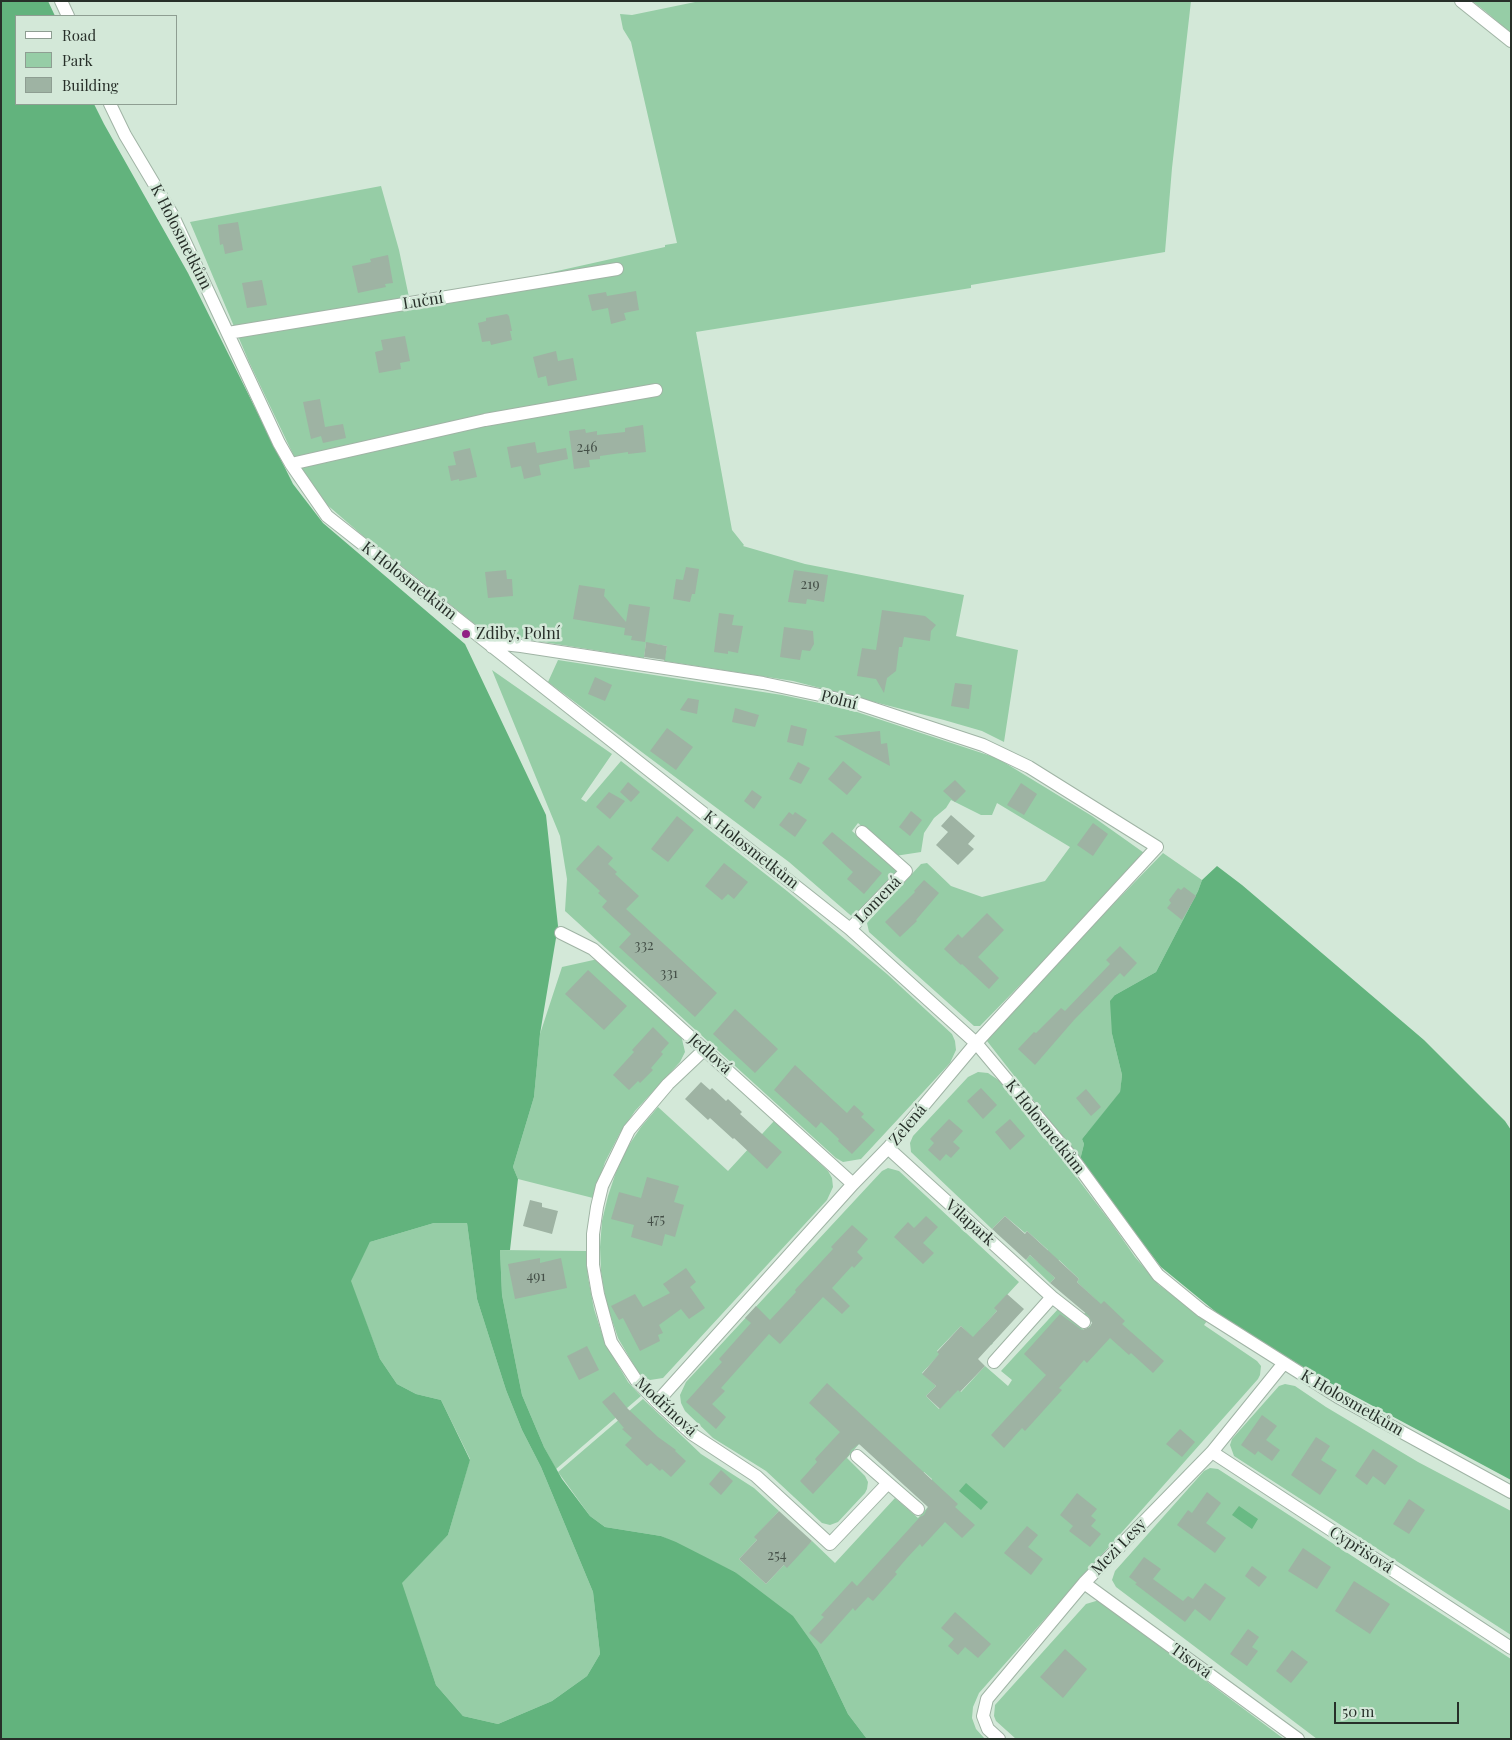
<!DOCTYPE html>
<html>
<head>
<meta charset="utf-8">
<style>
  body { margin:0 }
  #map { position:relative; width:1512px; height:1740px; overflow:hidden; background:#d3e8d8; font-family:"Playfair Display",serif }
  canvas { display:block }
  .frame { position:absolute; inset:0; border:2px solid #272f29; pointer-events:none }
  .legend { position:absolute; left:15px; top:15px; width:162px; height:90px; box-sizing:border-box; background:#d3e8d8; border:1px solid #8e9e92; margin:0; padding:6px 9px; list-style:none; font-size:15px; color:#272f29 }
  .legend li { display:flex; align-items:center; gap:10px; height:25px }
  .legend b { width:25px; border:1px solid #8e9e92 }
  .scale { position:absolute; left:1334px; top:1702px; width:125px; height:22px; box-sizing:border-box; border:2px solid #272f29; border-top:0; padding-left:6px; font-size:15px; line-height:18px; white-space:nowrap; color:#272f29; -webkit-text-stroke:4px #d3e8d8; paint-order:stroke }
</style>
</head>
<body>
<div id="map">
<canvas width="1512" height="1740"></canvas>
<div class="frame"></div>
<ul class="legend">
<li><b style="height:6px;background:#fff"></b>Road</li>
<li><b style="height:14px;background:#96cda6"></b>Park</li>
<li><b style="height:14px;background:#9eb3a3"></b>Building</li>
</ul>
<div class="scale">50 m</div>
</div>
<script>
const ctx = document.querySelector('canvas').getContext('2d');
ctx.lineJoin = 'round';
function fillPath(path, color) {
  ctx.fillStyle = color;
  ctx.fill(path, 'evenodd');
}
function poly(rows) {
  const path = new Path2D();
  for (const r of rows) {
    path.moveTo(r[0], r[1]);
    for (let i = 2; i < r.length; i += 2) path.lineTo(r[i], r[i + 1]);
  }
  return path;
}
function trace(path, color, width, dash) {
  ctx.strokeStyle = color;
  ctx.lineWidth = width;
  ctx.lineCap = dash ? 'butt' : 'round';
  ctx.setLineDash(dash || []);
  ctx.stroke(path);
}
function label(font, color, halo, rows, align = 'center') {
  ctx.font = font + ' "Playfair Display",serif';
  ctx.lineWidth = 5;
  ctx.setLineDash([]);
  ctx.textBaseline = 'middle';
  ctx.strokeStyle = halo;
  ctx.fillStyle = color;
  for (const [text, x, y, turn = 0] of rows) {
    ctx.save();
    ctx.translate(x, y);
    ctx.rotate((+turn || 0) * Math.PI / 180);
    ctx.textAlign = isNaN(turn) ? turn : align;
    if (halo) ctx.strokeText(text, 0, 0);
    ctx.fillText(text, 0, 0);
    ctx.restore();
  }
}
const green = poly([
  [700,1,1191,1,1172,168,1165,252,971,285,971,288,696,332,732,530,744,545,743,546,805,564,964,595,956,636,1018,650,1004,742,982,731,944,720,793,681,664,661,667,646,646,643,644,658,493,634,481,629,362,535,325,503,302,473,249,362,190,222,381,186,399,250,410,302,436,298,665,247,665,245,677,243,631,42,623,29,620,14,632,15],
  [1472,1,1511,1,1511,33,1485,11],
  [558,660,782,695,829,705,857,712,997,758,1092,816,1147,855,980,1026,974,1026,869,932,867,923,921,864,927,863,951,886,982,897,1045,881,1070,847,997,803,992,815,981,815,951,800,946,808,934,818,924,833,921,852,895,856,858,823,852,831,896,869,897,877,856,920,789,862,548,682],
  [492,670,612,754,581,799,586,802,621,761,787,891,887,974,952,1034,955,1041,956,1050,950,1063,861,1159,843,1162,836,1158,565,911,567,879,560,836],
  [1163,853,1202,880,1198,891,1156,972,1115,995,1112,1034,1122,1075,1120,1093,1082,1139,1084,1144,1080,1160,987,1041,988,1033],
  [598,959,680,1035,682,1039,685,1052,680,1062,635,1111,620,1133,605,1162,593,1198,518,1179,513,1167,534,1097,540,1034,562,967],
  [978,1072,988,1073,1000,1081,1044,1139,1046,1137,1112,1224,1135,1257,1159,1285,1207,1321,1204,1325,1257,1361,1261,1366,1260,1375,1258,1379,979,1693,973,1707,972,1718,976,1729,985,1739,867,1739,848,1714,818,1651,735,1572,661,1536,605,1527,590,1516,558,1472,643,1399,701,1454,754,1488,779,1511,755,1537,757,1540,739,1559,766,1584,784,1565,812,1541,835,1563,895,1498,918,1518,928,1507,932,1479,924,1472,921,1475,859,1444,847,1458,865,1476,868,1482,867,1489,865,1493,838,1522,830,1525,822,1523,766,1471,713,1438,685,1411,681,1403,680,1395,686,1382,882,1171,888,1168,899,1171,1019,1282,995,1308,997,1311,980,1330,993,1343,991,1345,982,1336,966,1353,972,1337,961,1326,937,1351,940,1354,922,1373,936,1386,926,1396,939,1409,958,1389,961,1392,985,1366,1008,1386,1012,1380,1001,1371,1059,1308,1085,1331,1093,1323,1084,1314,1096,1300,1077,1282,1079,1279,1059,1260,1048,1271,1055,1278,1050,1283,1026,1260,1030,1255,1038,1262,1048,1250,1027,1231,1025,1233,1005,1216,992,1229,911,1152,910,1143,913,1136,968,1077],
  [658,1107,728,1171,774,1121,828,1171,832,1178,833,1187,827,1200,663,1378,650,1380,639,1374,618,1338,606,1302,601,1272,600,1247,602,1221,608,1196,616,1172,627,1148,641,1127],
  [434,1223,467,1223,477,1299,506,1390,522,1430,541,1467,593,1592,600,1654,587,1676,552,1701,498,1724,463,1716,436,1685,401,1583,448,1535,470,1459,441,1400,416,1394,397,1384,380,1359,350,1281,370,1242],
  [500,1250,586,1251,588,1277,594,1309,603,1337,611,1353,628,1382,641,1396,556,1469,544,1447,522,1395,502,1295],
  [1285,1384,1295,1386,1326,1407,1418,1462,1511,1511,1511,1635,1234,1456,1230,1445,1232,1439,1279,1386],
  [1210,1468,1218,1469,1511,1659,1511,1739,1317,1739,1116,1587,1112,1580,1115,1571,1204,1471],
  [1096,1601,1099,1601,1284,1739,1016,1739,996,1721,994,1716,995,1705,1086,1604]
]);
const forest = poly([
  [1,1,48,1,55,16,16,16,16,104,94,104,104,124,188,273,293,484,323,523,465,644,546,815,558,926,540,1034,534,1097,513,1167,518,1179,510,1250,500,1250,502,1295,522,1395,544,1447,562,1479,590,1516,605,1527,661,1536,676,1542,735,1572,793,1616,818,1651,848,1714,867,1739,1,1739],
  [434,1223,467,1223,477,1299,506,1390,522,1430,541,1467,593,1592,600,1654,587,1676,552,1701,498,1724,463,1716,436,1685,402,1583,448,1535,470,1460,441,1400,416,1394,397,1384,380,1359,351,1281,370,1242],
  [1217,866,1242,885,1424,1040,1505,1121,1511,1130,1511,1480,1319,1377,1222,1317,1161,1267,1102,1191,1080,1160,1084,1144,1082,1139,1120,1092,1122,1075,1112,1034,1110,1001,1115,995,1156,972,1198,891,1202,880]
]);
const water = poly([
  [966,1483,988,1502,981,1510,959,1491],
  [1239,1506,1258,1519,1252,1529,1232,1515]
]);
const building = poly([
  [238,222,243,250,225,254,223,244,220,245,218,225],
  [388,255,393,283,385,284,386,287,358,293,352,266,371,262,370,259],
  [262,280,267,305,247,308,242,283],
  [636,291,639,310,624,313,626,320,611,324,608,308,592,311,588,295,606,292,607,296],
  [507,314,509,316,512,331,510,331,512,340,491,345,490,341,482,342,478,323,486,321,486,318],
  [405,336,410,361,400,363,401,369,379,373,375,352,383,350,381,340],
  [556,351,558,361,573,358,577,380,548,386,546,376,538,378,533,357],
  [320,399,325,427,343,424,346,438,323,443,321,436,311,439,303,402],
  [643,425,646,452,628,454,628,452,600,456,600,459,589,460,590,467,574,469,569,431,585,429,586,433,597,431,597,435,625,432,625,428],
  [535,442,537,453,566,448,568,459,539,465,541,475,524,479,521,466,511,468,507,447],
  [470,448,477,477,459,481,459,479,451,481,448,466,456,465,453,452],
  [686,567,699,569,695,594,692,594,690,602,673,599,676,579,683,580],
  [506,570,507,579,512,579,513,596,488,598,485,572],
  [794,570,828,575,824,602,807,599,806,604,788,602],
  [579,585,605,589,604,596,626,622,629,604,650,607,645,642,631,640,632,636,624,635,625,628,573,619],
  [882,610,925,616,936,625,931,631,930,641,904,637,902,647,899,647,896,671,887,678,884,693,876,679,857,676,862,648,876,650],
  [719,613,734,615,732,625,743,626,738,653,728,651,728,654,714,652],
  [784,627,813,631,814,644,810,651,802,650,800,660,780,657],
  [646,642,667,646,665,660,644,657],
  [595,677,612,685,605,701,588,694],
  [955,683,972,685,969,709,951,706],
  [688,698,699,700,697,714,680,710],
  [735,708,759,715,755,727,732,722],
  [791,725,807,729,803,746,787,742],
  [667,728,693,747,676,770,650,751],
  [880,731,881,744,887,743,890,766,834,736],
  [843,761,862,777,847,795,828,779],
  [798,762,810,768,801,784,789,779],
  [955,780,966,791,955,802,943,791],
  [628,782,640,792,631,802,620,792],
  [1021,783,1037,794,1024,815,1007,805],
  [752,790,762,797,754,809,744,801],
  [609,792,625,801,610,819,596,807],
  [911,811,922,820,910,836,899,827],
  [789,812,793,815,795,812,807,820,795,837,779,825],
  [951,815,975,836,968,844,974,849,958,865,936,845,948,832,941,826],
  [677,816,694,830,668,862,651,849],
  [1093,823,1108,834,1093,856,1077,845],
  [832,832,882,873,864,894,847,879,853,872,822,843],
  [598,845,613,858,608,864,617,872,615,874,639,896,626,909,717,993,695,1017,619,947,631,934,602,907,607,901,598,893,600,891,576,869],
  [724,863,748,882,734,899,728,894,722,900,705,886],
  [924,880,939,893,916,920,917,921,900,937,885,922,915,892,914,891],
  [1184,887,1196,896,1182,920,1167,908,1171,903,1169,900,1178,888,1181,890],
  [987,913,1004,930,978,957,999,978,989,989,962,964,961,965,944,949,958,934,962,938],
  [1120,946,1137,963,1124,977,1120,973,1074,1020,1035,1065,1018,1049,1034,1032,1036,1033,1061,1008,1065,1011,1110,964,1106,960],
  [588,970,627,1006,604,1030,565,994],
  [735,1009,778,1049,755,1073,713,1034],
  [653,1027,669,1043,661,1052,663,1054,651,1068,653,1070,640,1083,638,1081,629,1090,613,1075,634,1052,632,1050],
  [795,1065,847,1113,854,1105,864,1114,861,1117,875,1130,852,1154,838,1141,839,1139,821,1122,816,1128,774,1090],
  [701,1082,710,1090,712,1088,726,1101,728,1099,742,1112,740,1114,782,1152,767,1169,734,1138,733,1139,710,1118,708,1120,685,1099],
  [981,1088,997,1105,983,1119,967,1101],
  [1086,1089,1101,1107,1091,1116,1076,1098],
  [949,1119,963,1131,953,1142,960,1148,951,1158,946,1154,940,1161,928,1150,934,1143,930,1139],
  [1010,1119,1025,1136,1010,1150,995,1132],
  [647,1177,679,1186,674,1202,684,1205,675,1237,665,1234,662,1246,631,1237,634,1225,611,1219,619,1192,641,1198],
  [530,1200,542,1203,542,1207,558,1211,552,1234,523,1226],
  [926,1216,938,1227,923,1243,934,1253,923,1264,894,1237,908,1222,914,1228],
  [1005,1216,1025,1234,1027,1231,1079,1279,1077,1282,1101,1304,1104,1301,1125,1321,1122,1324,1164,1361,1153,1373,1131,1353,1129,1355,1110,1338,1087,1363,1084,1360,1072,1374,1059,1388,1062,1390,1025,1431,1022,1428,1004,1448,991,1435,1046,1375,1024,1354,1060,1314,1082,1330,1090,1327,1092,1323,1089,1316,1050,1283,1055,1278,1043,1267,1030,1255,1026,1260,992,1229],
  [852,1225,868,1239,857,1252,863,1258,854,1268,852,1266,832,1288,850,1306,842,1314,823,1297,780,1344,769,1334,721,1388,725,1391,712,1404,726,1417,716,1429,686,1402,722,1362,719,1359,751,1323,745,1318,756,1306,770,1320,796,1292,795,1290,833,1249,831,1247],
  [540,1258,540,1263,561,1258,567,1288,515,1299,508,1264],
  [686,1268,696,1282,690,1287,705,1308,689,1319,681,1309,659,1325,663,1333,658,1335,660,1341,640,1351,623,1318,619,1320,611,1306,635,1294,643,1307,670,1293,663,1284],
  [1007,1294,1024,1309,978,1359,985,1366,960,1392,958,1390,940,1409,926,1396,936,1386,922,1374,939,1354,937,1352,961,1326,973,1337,997,1311,994,1308],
  [587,1346,599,1370,579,1380,567,1356],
  [827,1383,958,1504,955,1507,975,1525,962,1538,945,1522,922,1547,920,1544,907,1558,895,1572,897,1574,873,1601,868,1597,855,1611,853,1608,821,1644,809,1633,824,1617,821,1615,852,1581,857,1586,920,1517,924,1515,928,1507,859,1444,851,1450,849,1455,813,1494,800,1481,817,1462,815,1459,840,1432,809,1403],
  [614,1392,628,1409,658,1437,676,1450,675,1451,686,1461,671,1477,662,1469,660,1471,651,1463,647,1466,625,1445,632,1438,622,1429,624,1428,602,1402],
  [1262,1415,1277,1426,1266,1440,1280,1450,1272,1461,1258,1451,1255,1455,1241,1445],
  [1180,1429,1195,1442,1182,1457,1166,1444],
  [1316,1437,1330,1446,1321,1460,1337,1470,1320,1495,1291,1475],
  [1373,1449,1398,1466,1385,1485,1373,1476,1367,1485,1355,1476],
  [721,1470,733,1481,721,1495,709,1484],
  [1207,1492,1221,1503,1206,1523,1226,1538,1215,1553,1177,1525,1188,1510,1192,1513],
  [1077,1493,1097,1509,1091,1516,1096,1520,1091,1526,1101,1534,1090,1547,1069,1531,1073,1526,1060,1515],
  [1409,1499,1425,1510,1409,1534,1393,1524],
  [779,1511,812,1541,787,1568,784,1565,766,1584,739,1559,757,1540,754,1537],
  [1027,1526,1038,1535,1028,1547,1043,1559,1031,1575,1004,1553],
  [1303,1548,1331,1567,1317,1589,1288,1571],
  [1144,1557,1161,1569,1153,1579,1183,1601,1188,1596,1193,1599,1205,1583,1226,1598,1210,1621,1195,1609,1185,1622,1135,1584,1137,1583,1129,1577],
  [1252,1566,1267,1577,1259,1587,1245,1576],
  [1354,1581,1390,1604,1370,1634,1335,1611],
  [955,1612,991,1644,978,1658,965,1647,958,1655,948,1646,954,1639,941,1628],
  [1248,1629,1259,1637,1252,1647,1258,1651,1247,1666,1230,1654],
  [1065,1649,1087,1669,1063,1698,1040,1677],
  [1292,1650,1308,1662,1291,1683,1276,1671]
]);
const street = poly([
  [61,1,68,16],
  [1461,1,1511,41],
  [110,104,125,135,172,214,279,443,291,464,327,516,850,929,976,1043,1071,1156,1158,1275,1202,1311,1338,1397,1511,1492],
  [228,333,617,269],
  [291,464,485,420,656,390],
  [492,647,503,644,521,646,763,683,853,702,983,745,1029,767,1157,847,976,1043,888,1148,853,1184,657,1402],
  [850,929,906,871,862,832],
  [561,933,593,949,853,1184],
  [705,1049,668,1084,629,1130,602,1186,597,1207,593,1234,593,1265,598,1294,611,1342,636,1380,657,1402,692,1434,756,1476,830,1544,888,1483,857,1456],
  [888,1148,1052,1297,1084,1322],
  [994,1362,1052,1297],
  [1212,1452,1511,1648],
  [888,1483,918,1509],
  [1084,1583,1298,1739],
  [999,1739,988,1729,983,1716,987,1699,1084,1583,1212,1452,1284,1363]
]);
const markers = [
  [466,634,5,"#902183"]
];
const numberNames = [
  ["246",587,448],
  ["219",810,585],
  ["332",644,946],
  ["331",669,974],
  ["475",656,1220],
  ["491",536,1277],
  ["254",777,1556]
];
const streetNames = [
  ["K Holosmetkům",181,237,63],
  ["Luční",423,301,-9],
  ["K Holosmetkům",409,581,38],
  ["Polní",839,700,14],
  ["K Holosmetkům",751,850,38],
  ["Lomená",878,900,-46],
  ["Jedlová",710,1054,42],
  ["Zelená",908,1125,-50],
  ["K Holosmetkům",1045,1127,51],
  ["Vilapark",970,1223,42],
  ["K Holosmetkům",1352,1403,30],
  ["Modřínová",666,1407,43],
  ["Mezi Lesy",1119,1547,-46],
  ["Cypřišová",1361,1550,33],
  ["Tisová",1191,1661,36]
];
const poiNames = [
  ["Zdiby, Polní",476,634]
];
fillPath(green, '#96cda6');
fillPath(forest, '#62b37d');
fillPath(water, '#69ba84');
fillPath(building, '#9eb3a3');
trace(street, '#a0b4a5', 14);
trace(street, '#fff', 12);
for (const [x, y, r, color] of markers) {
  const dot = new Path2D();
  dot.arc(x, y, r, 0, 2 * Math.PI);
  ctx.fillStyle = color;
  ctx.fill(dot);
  trace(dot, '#d3e8d8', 2);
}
label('14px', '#455048', null, numberNames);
label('16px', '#272f29', '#d3e8d8', streetNames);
label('16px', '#272f29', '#d3e8d8', poiNames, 'left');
</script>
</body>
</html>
